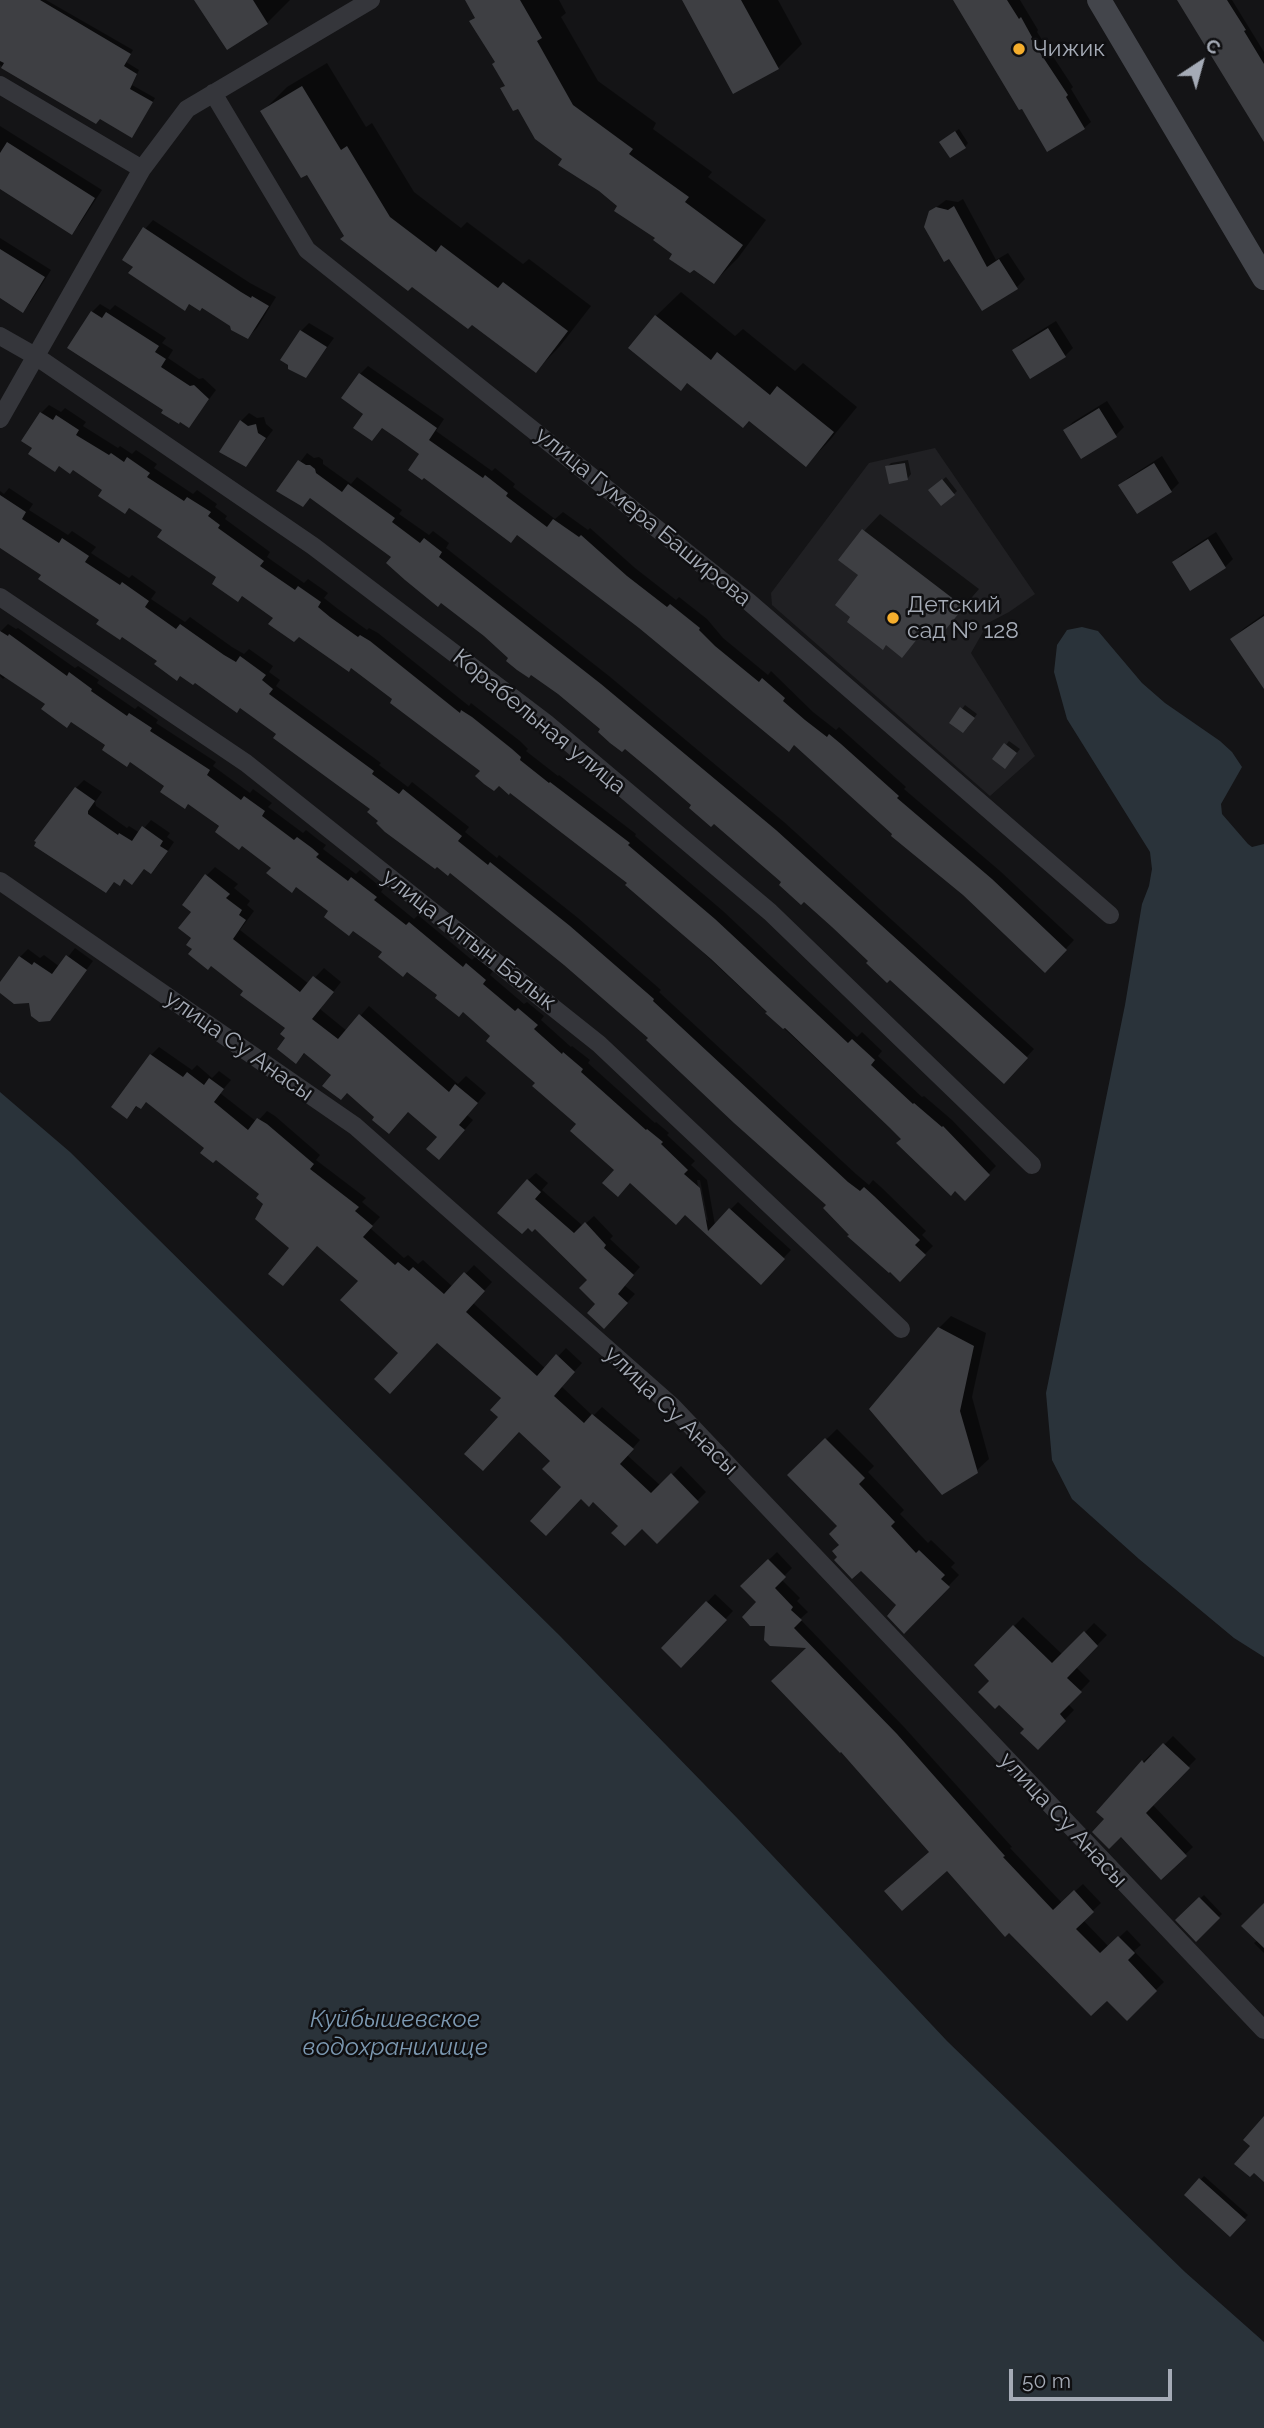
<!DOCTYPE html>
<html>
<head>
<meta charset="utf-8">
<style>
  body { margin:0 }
  #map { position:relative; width:1264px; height:2428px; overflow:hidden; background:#141416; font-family:Raleway,sans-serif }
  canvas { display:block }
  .north { position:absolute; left:1166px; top:28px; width:70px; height:70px; -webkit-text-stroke:5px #0f0f11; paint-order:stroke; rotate:36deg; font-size:19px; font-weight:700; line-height:28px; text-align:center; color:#a5abb6 }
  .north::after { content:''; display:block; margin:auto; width:24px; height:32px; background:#a5abb6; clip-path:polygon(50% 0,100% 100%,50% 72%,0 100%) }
  .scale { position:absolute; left:1009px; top:2369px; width:163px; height:32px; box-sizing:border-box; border:4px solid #a5abb6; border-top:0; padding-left:9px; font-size:21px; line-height:24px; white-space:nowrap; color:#a5abb6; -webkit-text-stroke:5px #0f0f11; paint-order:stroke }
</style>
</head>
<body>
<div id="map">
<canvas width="1264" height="2428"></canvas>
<div class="north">С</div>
<div class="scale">50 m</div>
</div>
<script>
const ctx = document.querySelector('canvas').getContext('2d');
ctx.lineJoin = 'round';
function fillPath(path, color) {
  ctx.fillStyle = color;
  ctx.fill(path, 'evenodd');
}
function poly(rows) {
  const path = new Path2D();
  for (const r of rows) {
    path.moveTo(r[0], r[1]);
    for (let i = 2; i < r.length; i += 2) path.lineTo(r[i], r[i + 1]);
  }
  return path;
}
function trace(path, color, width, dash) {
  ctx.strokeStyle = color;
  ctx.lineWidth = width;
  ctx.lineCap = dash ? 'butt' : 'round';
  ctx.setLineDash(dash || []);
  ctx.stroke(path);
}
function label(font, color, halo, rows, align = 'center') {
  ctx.font = font + ' Raleway,sans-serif';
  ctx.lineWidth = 5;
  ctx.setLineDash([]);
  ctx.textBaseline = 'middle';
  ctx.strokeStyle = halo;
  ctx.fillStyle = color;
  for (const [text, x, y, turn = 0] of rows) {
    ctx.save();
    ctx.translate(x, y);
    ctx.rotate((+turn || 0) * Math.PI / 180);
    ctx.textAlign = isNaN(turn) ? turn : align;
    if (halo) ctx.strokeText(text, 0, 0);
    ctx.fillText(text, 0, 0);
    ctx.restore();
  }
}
const built = poly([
  [935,448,1035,594,1009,612,988,623,971,653,1035,756,990,796,772,605,771,593,869,463]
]);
const water = poly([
  [1082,627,1098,631,1142,683,1165,703,1220,741,1232,752,1242,767,1221,804,1222,814,1248,844,1252,847,1264,844,1264,1657,1234,1638,1139,1559,1072,1499,1052,1460,1046,1393,1125,1005,1142,904,1149,886,1152,869,1150,852,1067,719,1054,672,1057,645,1067,630],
  [0,1092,70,1152,560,1636,739,1820,947,2041,1185,2272,1264,2342,1264,2428,0,2428]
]);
const shadow = poly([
  [0,0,46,0,133,50,126,62,139,70,132,85,155,98,135,132,101,117,96,122,0,65],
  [196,0,290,0,267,23,227,48],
  [467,0,559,0,566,13,561,17,598,81,656,123,653,129,712,172,708,177,766,220,738,258,714,282,565,159,506,85,497,62,471,22,476,17],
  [684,0,778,0,802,44,778,68],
  [955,0,1020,0,1038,30,1037,32,1073,87,1071,89,1091,122,1084,128],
  [1179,0,1232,0,1264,52,1264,139],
  [327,63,366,127,372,123,414,192,461,228,467,222,523,264,529,259,591,306,560,346,536,371,472,323,346,236,308,172,263,111,287,87],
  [0,126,102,190,79,225,71,233,0,186],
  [959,129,968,143,965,147,945,139],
  [963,199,996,260,1008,253,1025,279,1017,287,982,309,930,212,946,200,958,202],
  [153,220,250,283,276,297,257,328,248,337,135,266,145,229],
  [0,238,51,270,30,303,23,310,0,296],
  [681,292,735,336,743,329,795,371,803,363,857,407,830,440,806,465,750,420,656,316],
  [100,304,110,310,115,305,166,338,162,343,173,350,168,358,199,379,203,378,216,390,189,426,166,410,92,312],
  [1056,321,1073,348,1065,356,1014,350,1022,342],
  [309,323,334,338,306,376,301,331],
  [368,366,444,419,436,431,492,471,495,468,515,484,513,487,555,519,563,512,588,530,590,528,635,568,676,600,679,597,707,619,723,638,768,675,771,671,813,712,836,730,839,727,906,787,904,789,1000,871,1074,940,1045,971,964,894,795,743,640,627,421,454,383,426,372,439,365,413,360,374],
  [1107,401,1124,427,1116,435,1082,457,1065,430,1073,422],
  [49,405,61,412,65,408,86,422,83,426,118,448,120,446,132,454,136,450,157,464,154,468,193,494,197,490,217,504,215,507,227,516,225,519,270,552,267,557,304,583,308,579,328,593,324,598,338,609,367,630,369,628,378,633,469,706,471,703,480,710,520,741,528,749,526,751,558,776,559,775,636,834,635,836,723,911,857,1037,862,1032,882,1051,878,1056,922,1097,924,1096,952,1120,996,1166,965,1198,629,883,482,771,352,666,275,617,219,577,164,529,73,468,23,441,41,413],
  [249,413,257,418,264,417,266,424,273,430,246,465,241,421],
  [307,453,314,458,319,457,323,460,323,464,351,484,357,477,402,510,399,514,429,535,433,531,449,543,446,548,609,676,784,822,1034,1049,1004,1082,784,881,559,693,511,658,393,556,311,497,303,505,279,490],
  [1162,456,1179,483,1171,491,1137,512,1120,486,1128,478],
  [908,460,911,474,908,478,887,467,891,463],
  [946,477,957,491,954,494,934,487],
  [9,488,33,504,29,510,68,535,72,531,96,547,91,553,129,578,132,575,156,592,151,599,185,622,190,617,232,647,244,654,249,649,273,666,269,672,280,680,276,686,381,763,379,765,408,787,412,782,469,827,465,832,497,858,499,855,578,918,661,990,659,992,856,1174,869,1185,873,1180,882,1188,926,1231,922,1235,933,1246,900,1279,829,1205,651,1038,565,964,451,871,380,821,373,808,279,733,240,706,160,660,102,620,43,574,0,548,0,491,4,494],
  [880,514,979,589,942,632,931,623,902,655,886,643,860,575,864,531],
  [1216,532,1233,559,1225,567,1174,562,1182,554],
  [1264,614,1264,686,1232,640,1243,629],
  [8,624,16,629,18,628,75,668,78,666,99,680,97,683,135,709,138,706,158,720,156,723,216,762,213,766,250,793,253,789,272,803,268,807,303,833,306,830,320,841,326,845,323,849,356,874,360,870,383,889,381,892,414,919,418,915,472,960,475,957,493,971,490,975,524,1004,527,1002,544,1016,541,1020,571,1047,572,1046,590,1060,588,1063,655,1123,656,1122,669,1133,667,1135,695,1161,691,1165,707,1180,715,1225,738,1202,791,1250,761,1282,685,1213,616,1170,578,1124,493,1035,463,1010,439,995,166,786,6,676,3,679,0,676,0,632],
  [697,1180,700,1180,708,1221,703,1217],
  [965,705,977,714,967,728,962,709],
  [1009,741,1020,749,1009,763,1006,745],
  [84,780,102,792,95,802,96,806,127,828,129,826,140,833,151,820,170,833,167,837,174,842,159,864,151,872,145,868,132,883,125,878,119,884,115,881,106,891,76,788],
  [215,867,238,884,234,888,250,901,247,905,254,911,240,930,309,984,324,968,341,982,320,1009,347,1031,369,1006,458,1084,466,1076,486,1093,467,1115,473,1120,448,1149,440,1136,408,1110,377,1117,333,1074,306,1052,296,1062,288,1038,288,1028,194,949,193,911,206,876],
  [75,948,93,961,49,1019,31,1001,20,957,28,949,40,958,44,955,60,967],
  [159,1047,192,1070,197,1065,212,1078,219,1071,231,1080,220,1093,257,1122,267,1111,275,1116,320,1155,316,1160,366,1198,362,1202,380,1217,370,1228,404,1258,408,1255,418,1264,423,1260,453,1287,474,1265,492,1282,473,1303,546,1369,566,1348,582,1363,561,1386,593,1416,602,1407,640,1440,627,1455,661,1486,681,1466,706,1492,657,1541,642,1527,620,1526,593,1500,564,1487,552,1461,519,1430,501,1417,503,1398,437,1341,400,1353,360,1280,318,1244,292,1248,265,1204,262,1194,147,1101,138,1105,127,1117,151,1055],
  [536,1173,548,1183,542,1190,583,1226,594,1216,613,1236,610,1239,640,1267,624,1285,635,1294,604,1327,589,1279,535,1227,528,1180],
  [951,1316,986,1333,972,1397,989,1459,976,1471,943,1493,939,1328],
  [837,1429,874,1466,868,1472,904,1510,900,1514,928,1543,931,1540,955,1563,951,1567,959,1575,904,1632,899,1605,841,1544,839,1526,790,1475],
  [777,1552,792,1568,781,1579,800,1598,797,1601,808,1612,800,1619,904,1727,1012,1847,1010,1848,1062,1903,1083,1884,1101,1903,1083,1920,1109,1947,1127,1930,1141,1945,1134,1951,1164,1982,1127,2018,1107,1998,931,1851,842,1749,809,1647,766,1624,759,1602,742,1586],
  [715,1594,733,1611,681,1665,663,1648],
  [1023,1617,1063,1655,1094,1623,1107,1635,1076,1667,1090,1681,1068,1704,1074,1710,1038,1747,992,1680,976,1665],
  [1173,1736,1196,1759,1152,1804,1193,1847,1162,1877,1106,1819,1143,1762,1151,1754,1153,1756],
  [1204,1895,1222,1914,1196,1939,1178,1920],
  [1264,1906,1264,1953,1254,1943,1258,1940],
  [1204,2176,1248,2215,1230,2234,1186,2195]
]);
const building = poly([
  [0,0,40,0,131,54,124,66,137,74,130,89,153,102,132,138,100,119,96,124,1,68,4,63,0,61],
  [194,0,253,0,268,24,227,50],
  [465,0,520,0,542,38,537,41,573,105,633,149,629,154,689,197,685,202,743,245,714,284,694,270,690,273,669,259,672,254,653,240,655,238,614,211,617,206,599,191,558,165,562,159,535,139,518,109,513,111,500,88,505,86,492,64,495,62,469,21,475,18],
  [682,0,741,0,779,69,733,94],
  [953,0,1007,0,1019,19,1021,17,1032,37,1031,39,1068,95,1066,97,1085,129,1047,152,1022,109,1019,110],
  [1177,0,1227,0,1246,30,1244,31,1264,64,1264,142],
  [302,86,341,150,347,146,390,217,436,252,441,245,498,288,503,282,568,331,536,373,472,325,468,329,412,287,408,291,340,239,344,236,307,175,301,178,260,111],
  [955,131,966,148,950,158,939,142],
  [7,142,95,198,72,235,0,189,0,153],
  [954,206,987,267,999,259,1018,289,982,311,949,259,944,262,924,227,929,211,936,207,948,210],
  [143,227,241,292,251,298,252,296,269,306,248,339,231,330,230,326,202,308,200,311,189,304,185,311,128,273,133,267,122,260],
  [0,249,45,277,23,313,0,298],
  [91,311,102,318,106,312,159,346,155,352,166,359,161,367,190,386,194,385,209,399,189,428,180,422,179,424,161,413,163,410,67,348],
  [655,315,711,360,717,352,770,395,777,386,834,432,806,467,749,421,743,428,687,383,681,391,628,348],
  [1048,328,1066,357,1030,379,1012,350],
  [300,330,327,347,306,378,288,369,288,365,280,360],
  [359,373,437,428,429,440,483,478,485,475,508,493,506,496,547,527,553,519,579,537,581,535,627,576,667,607,670,604,700,628,699,630,715,646,759,682,762,678,785,698,783,701,805,720,827,737,829,734,841,744,899,796,897,798,992,879,1067,950,1045,973,963,895,891,836,892,834,794,745,789,752,639,628,517,535,511,543,424,478,422,480,408,470,419,454,401,441,382,428,372,441,353,428,363,414,341,398],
  [1099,408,1117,437,1081,459,1063,430],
  [40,412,53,420,56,415,79,430,76,435,109,455,111,453,124,462,127,457,150,473,147,477,184,501,187,497,211,512,208,516,220,525,218,528,264,561,260,566,295,590,298,586,321,602,318,607,330,617,358,637,360,635,370,641,460,713,461,710,472,717,512,749,521,757,520,760,549,783,550,782,630,843,628,845,715,919,848,1043,852,1039,875,1060,871,1065,913,1104,914,1103,942,1127,943,1126,990,1175,965,1201,955,1191,951,1196,896,1143,901,1139,890,1128,785,1028,783,1029,765,1013,767,1012,711,959,625,885,627,883,510,793,509,795,499,786,494,791,484,784,475,776,480,771,390,703,392,699,351,668,349,672,299,637,294,642,268,624,273,618,242,596,238,602,212,584,216,577,157,537,162,530,129,508,125,514,98,496,102,490,73,470,70,474,59,466,55,472,28,454,32,448,21,441],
  [240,420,248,426,256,424,258,433,266,438,246,467,219,452],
  [298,460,306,465,310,465,315,469,316,473,342,492,348,484,395,518,392,522,420,543,424,538,442,552,439,557,601,684,776,830,1028,1058,1004,1084,890,980,887,983,866,963,868,961,832,927,804,902,801,905,779,885,781,882,714,824,711,827,689,808,691,805,655,774,625,749,622,752,610,743,598,732,600,729,558,694,531,675,529,678,517,670,506,661,508,658,484,636,441,603,438,607,405,580,386,563,391,557,310,498,303,507,276,491],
  [905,463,908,480,889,484,885,466],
  [1154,463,1172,492,1137,514,1118,485],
  [942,479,955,495,941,506,928,490],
  [0,495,26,512,22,519,59,543,62,538,89,556,85,562,120,585,122,582,149,601,145,607,176,629,180,624,224,655,236,662,240,656,266,675,262,680,273,689,269,694,374,771,372,774,399,794,403,789,462,836,458,841,488,865,490,862,570,926,654,999,653,1001,848,1182,860,1191,864,1187,874,1196,920,1240,915,1245,926,1255,900,1282,890,1272,889,1273,847,1236,849,1235,823,1208,826,1205,734,1123,646,1040,648,1038,564,965,450,873,448,876,437,867,435,869,385,832,376,823,378,821,367,812,370,809,273,738,276,734,240,708,237,713,195,683,193,685,180,676,177,681,154,664,157,661,122,637,120,640,96,624,99,620,38,579,41,575,0,548],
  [862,529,964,607,942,634,929,624,902,658,886,645,883,650,847,622,850,617,835,605,858,575,838,560],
  [1208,539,1226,568,1190,591,1172,562],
  [1264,616,1264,689,1230,639],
  [0,631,8,636,9,634,67,676,69,672,92,689,91,691,127,716,129,713,152,728,150,731,210,770,207,775,241,800,244,796,265,811,262,816,294,840,297,837,312,848,319,854,316,857,348,881,351,877,377,897,374,900,406,925,409,922,463,967,466,963,486,980,483,984,515,1011,518,1008,538,1025,534,1029,562,1054,563,1052,583,1069,581,1072,646,1130,647,1129,663,1142,661,1144,688,1170,684,1174,700,1188,708,1231,729,1208,785,1259,761,1285,685,1215,676,1225,630,1183,618,1197,602,1183,614,1170,570,1131,576,1124,532,1086,535,1083,486,1041,490,1036,463,1012,459,1017,435,998,437,995,407,972,403,977,378,957,382,952,353,931,349,936,324,917,328,911,296,887,292,893,266,873,271,868,242,846,239,850,215,832,219,826,188,804,185,809,160,792,164,786,130,762,127,767,102,750,105,745,71,722,67,728,41,709,45,704,0,674],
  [960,707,975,718,963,733,949,723],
  [1004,743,1017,753,1005,769,992,759],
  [75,787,95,801,88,811,88,814,118,835,119,833,132,841,142,826,163,841,160,846,168,851,151,874,144,869,132,885,124,879,120,886,114,882,106,893,34,846,36,842,34,841],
  [205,874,230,894,226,898,242,910,239,915,246,920,233,939,300,992,313,976,334,992,312,1019,338,1039,359,1014,449,1092,455,1084,478,1103,459,1125,465,1130,439,1160,426,1149,437,1137,408,1112,389,1134,372,1120,374,1117,347,1093,341,1100,322,1086,331,1075,304,1053,296,1064,277,1049,285,1038,280,1034,285,1028,240,995,243,991,211,966,208,970,188,954,192,949,186,945,191,938,178,928,191,912,182,905],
  [66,955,87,970,50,1021,39,1022,31,1016,29,1003,14,1004,0,993,0,982,19,956,32,965,34,962,52,974],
  [150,1054,183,1077,187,1072,204,1085,209,1078,224,1089,214,1102,248,1130,257,1118,267,1124,314,1164,310,1169,359,1207,355,1211,373,1226,363,1237,395,1265,398,1262,409,1271,413,1267,444,1294,464,1272,485,1291,466,1312,537,1376,556,1354,575,1372,554,1396,584,1423,592,1414,634,1449,620,1464,651,1493,671,1473,699,1502,657,1544,642,1529,625,1546,611,1533,618,1526,593,1502,589,1507,581,1499,546,1536,530,1521,561,1487,542,1469,550,1461,519,1432,483,1471,464,1454,498,1417,490,1410,501,1398,437,1343,390,1394,374,1379,398,1353,340,1300,358,1281,317,1246,283,1286,268,1274,289,1248,255,1219,263,1204,256,1198,259,1194,216,1160,213,1163,200,1153,204,1148,146,1102,141,1109,136,1106,127,1119,111,1107],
  [527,1179,541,1192,535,1199,574,1233,585,1222,606,1245,604,1248,634,1275,618,1294,628,1303,604,1329,587,1313,595,1304,579,1288,587,1280,535,1229,532,1232,528,1228,522,1234,497,1213],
  [938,1327,974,1346,960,1411,978,1473,942,1495,869,1409],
  [825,1438,865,1478,859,1484,895,1522,891,1526,916,1553,919,1550,945,1575,941,1579,950,1587,904,1634,887,1616,896,1605,861,1571,852,1579,834,1560,837,1557,832,1551,839,1545,829,1534,837,1526,787,1475],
  [768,1559,786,1577,775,1588,793,1607,791,1610,802,1620,794,1628,897,1734,1005,1856,1003,1857,1053,1910,1074,1890,1094,1912,1076,1929,1100,1953,1118,1936,1135,1953,1128,1960,1157,1991,1127,2021,1107,2001,1091,2016,1009,1933,1005,1937,947,1871,902,1911,884,1891,929,1852,841,1752,840,1753,771,1681,806,1648,770,1646,764,1640,765,1626,750,1626,742,1617,756,1602,740,1586],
  [706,1601,727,1620,681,1668,661,1648],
  [1013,1625,1052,1663,1084,1631,1098,1646,1067,1678,1082,1692,1060,1714,1066,1721,1038,1750,1020,1733,1024,1729,999,1705,995,1709,978,1692,989,1681,974,1665],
  [1163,1743,1190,1768,1146,1813,1187,1856,1161,1880,1121,1837,1109,1849,1092,1832,1104,1819,1096,1812,1142,1760,1144,1763],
  [1199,1897,1220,1918,1196,1942,1175,1920],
  [1264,1903,1264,1948,1241,1926],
  [1264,2116,1264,2182,1254,2173,1250,2177,1234,2164,1250,2146,1243,2140],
  [1199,2178,1246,2220,1230,2237,1184,2195]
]);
const street = poly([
  [0,85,142,169],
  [213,93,307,250,749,602,1110,915],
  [0,336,37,357,313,546,546,723,770,912,1032,1165],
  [0,419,142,169,187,109,371,0],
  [0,597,246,763,599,1044,901,1329],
  [0,881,355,1126,672,1406,1264,2030]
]);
const secondary = poly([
  [1099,0,1264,278]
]);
const markers = [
  [1019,49,7,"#f5ae2d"],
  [893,618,7,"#f5ae2d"]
];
const poiNames = [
  ["Чижик",1033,49],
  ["Детский",907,605],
  ["сад № 128",907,631]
];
const streetNames = [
  ["улица Гумера Баширова",643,517,39],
  ["Корабельная улица",539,722,39],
  ["улица Алтын Балык",469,940,38],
  ["улица Су Анасы",239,1046,35],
  ["улица Су Анасы",671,1411,44],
  ["улица Су Анасы",1063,1820,47]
];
const waterNames = [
  ["Куйбышевское",395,2020],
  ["водохранилище",395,2048]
];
fillPath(built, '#202023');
fillPath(water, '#2a333a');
fillPath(shadow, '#0007');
fillPath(building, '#3e3f43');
trace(street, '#35363b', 18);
trace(secondary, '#43454b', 24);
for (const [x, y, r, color] of markers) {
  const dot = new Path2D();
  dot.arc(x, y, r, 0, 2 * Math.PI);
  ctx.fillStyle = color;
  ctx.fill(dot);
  trace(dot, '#0f0f11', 2.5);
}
label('23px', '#a5abb6', '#0f0f11', poiNames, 'left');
label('23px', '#a5abb6', '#0f0f11', streetNames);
label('italic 24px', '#7c99b2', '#0f0f11', waterNames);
</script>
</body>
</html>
